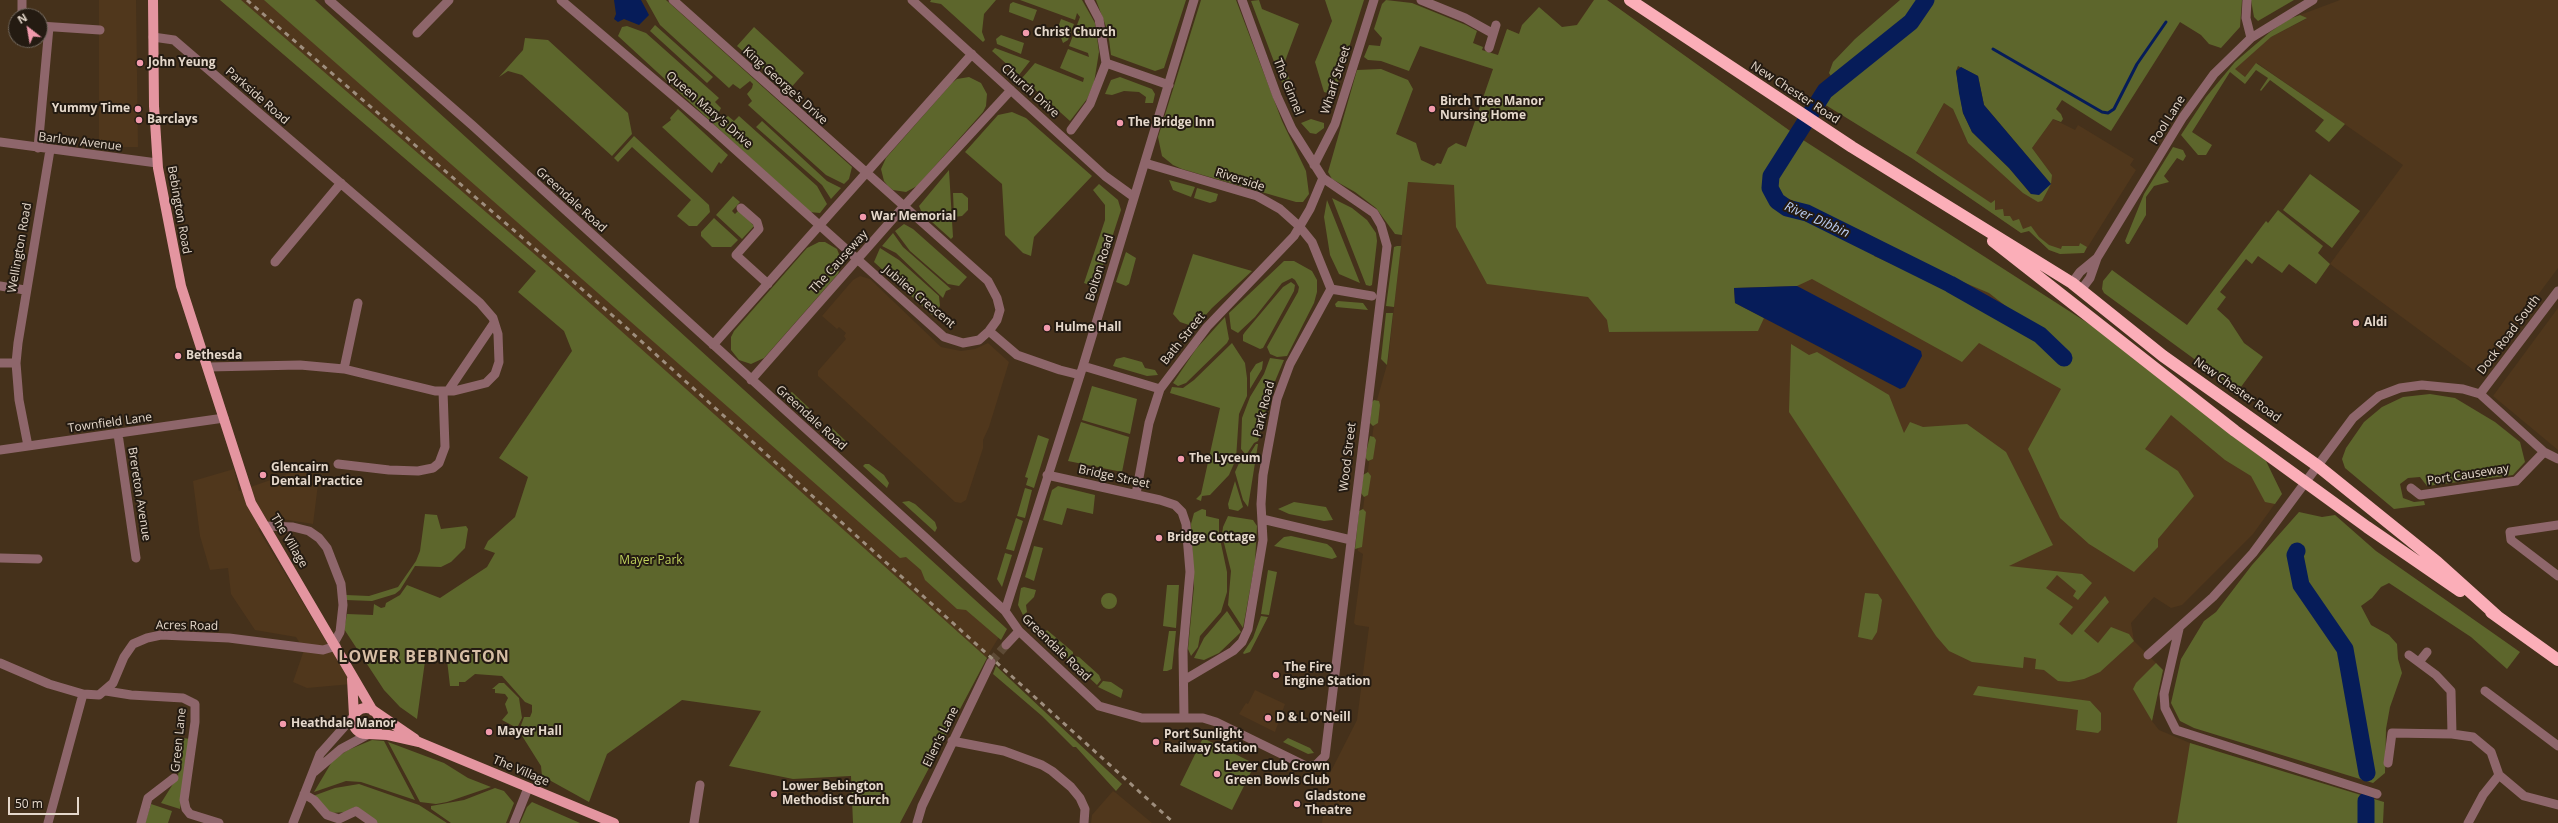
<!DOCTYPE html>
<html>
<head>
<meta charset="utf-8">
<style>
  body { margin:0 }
  #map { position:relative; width:2558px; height:823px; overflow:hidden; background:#45311b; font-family:"Open Sans",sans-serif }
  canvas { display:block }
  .north { position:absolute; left:8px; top:8px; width:40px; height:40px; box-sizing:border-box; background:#241b12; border:1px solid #71675c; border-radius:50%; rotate:329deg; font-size:11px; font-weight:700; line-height:16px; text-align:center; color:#e5d8cb }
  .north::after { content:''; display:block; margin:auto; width:14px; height:18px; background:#f29aad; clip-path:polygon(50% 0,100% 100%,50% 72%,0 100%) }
  .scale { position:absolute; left:8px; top:797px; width:71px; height:18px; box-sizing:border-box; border:2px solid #e5d8cb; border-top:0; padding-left:5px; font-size:12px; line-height:14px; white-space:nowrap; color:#e5d8cb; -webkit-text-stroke:3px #241b12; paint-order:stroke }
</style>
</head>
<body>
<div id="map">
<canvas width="2558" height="823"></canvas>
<div class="north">N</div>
<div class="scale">50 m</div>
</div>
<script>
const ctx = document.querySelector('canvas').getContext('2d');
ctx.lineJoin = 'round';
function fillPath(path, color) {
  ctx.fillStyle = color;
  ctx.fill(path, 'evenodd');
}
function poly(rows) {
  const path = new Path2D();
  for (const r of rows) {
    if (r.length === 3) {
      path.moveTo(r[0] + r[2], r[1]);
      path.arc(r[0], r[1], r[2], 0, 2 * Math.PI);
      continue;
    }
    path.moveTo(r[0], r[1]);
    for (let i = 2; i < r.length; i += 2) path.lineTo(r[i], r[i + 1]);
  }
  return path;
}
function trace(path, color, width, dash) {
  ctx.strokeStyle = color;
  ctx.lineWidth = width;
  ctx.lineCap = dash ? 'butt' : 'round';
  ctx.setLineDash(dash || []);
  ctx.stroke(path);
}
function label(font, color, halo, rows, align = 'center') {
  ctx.font = font + ' "Open Sans",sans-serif';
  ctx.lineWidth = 4;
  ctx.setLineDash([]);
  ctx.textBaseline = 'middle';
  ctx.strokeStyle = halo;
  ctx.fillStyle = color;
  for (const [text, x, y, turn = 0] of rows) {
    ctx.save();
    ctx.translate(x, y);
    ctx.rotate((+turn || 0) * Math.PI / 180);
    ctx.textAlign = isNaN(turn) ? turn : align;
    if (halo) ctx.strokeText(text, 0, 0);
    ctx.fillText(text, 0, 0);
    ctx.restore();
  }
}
const built = poly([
  [99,0,136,0,138,147,99,147],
  [220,0,313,0,1005,627,977,673,536,271],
  [1594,0,1607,0,1816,150,2097,329,2266,461,2282,494,2253,534,2182,605,2171,608,2154,597,2131,623,2134,641,2163,670,2152,721,2159,730,2190,743,2340,789,2338,823,1322,823,1328,777,1357,720,1369,627,1356,625,1354,623,1363,554,1358,551,1358,548,1377,400,1388,361,1408,182,1454,185,1507,29,1519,34,1522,25,1563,44],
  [2340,0,2558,0,2558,268,2479,374,2330,264,2403,165,2257,63,2245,77,2234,69,2271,37,2306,19,2300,15],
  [1944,103,1953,109,1968,143,2052,175,2032,148,2053,119,2075,130,2078,125,2134,159,2130,165,2136,170,2084,253,2060,254,2049,250,2029,231,2021,233,1913,159],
  [860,276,870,279,941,347,961,351,975,349,988,343,1009,362,989,427,983,440,983,448,966,500,961,503,955,502,818,376,818,371,846,339,844,336,846,333,839,327,837,329,822,316,853,280],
  [2558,308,2558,450,2493,396],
  [305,468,310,485,318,484,313,524,276,518,258,529,352,684,307,688,293,682,304,650,296,637,255,630,231,594,228,568,210,570,200,536,193,481,234,469,239,491],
  [1255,690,1285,704,1275,732,1239,714,1246,703,1248,704],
  [1113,791,1116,793,1152,823,1091,823,1092,815]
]);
const green = poly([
  [220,0,241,0,554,271,987,658,900,823,853,823,851,776,793,779,729,766,761,711,682,700,607,754,589,802,542,776,541,766,519,731,524,717,530,717,532,712,532,705,525,702,502,676,475,674,465,682,459,682,459,686,450,686,446,651,426,654,417,719,400,707,384,690,344,629,347,614,373,615,374,604,381,608,385,607,386,603,400,595,407,585,440,598,487,567,495,553,484,549,488,541,515,517,528,477,499,458,572,351,564,331,518,292,536,271],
  [264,0,315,0,1007,629,1001,640,966,610,957,609,925,580,921,570,906,557,900,558],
  [646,0,666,0,852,167,849,179,844,184,826,175,748,105,752,101,747,94,752,88,753,84,750,81,740,89,733,84,729,88,660,25],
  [931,0,996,0,984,14,982,32,985,40,983,42,941,4,930,2],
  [1020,0,1082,0,1095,23,1099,52,1094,83,1087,99,1070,121,1022,78,1035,63,1083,82,1084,78,1060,68,1068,49,1089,57,1088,53,1069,46,1080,17,1077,13,1075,20],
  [1096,0,1186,0,1164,68,1155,71,1111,55,1108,32],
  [1201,0,1236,0,1282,121,1306,171,1309,194,1303,202,1296,202,1182,169,1173,165,1162,156,1158,137],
  [1259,0,1262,9,1299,24,1284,64,1276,67,1251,1],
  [1325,0,1364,0,1334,95,1324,92,1315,62,1332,21],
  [1386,0,1412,3,1466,25,1477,31,1473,43,1483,47,1482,50,1498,55,1507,29,1519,34,1522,25,1539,7,1562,27,1577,25,1594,0,1607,0,1793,133,1767,174,1765,182,1771,203,1786,214,1806,218,1874,252,1874,256,1948,289,2033,336,2060,361,2057,341,2025,321,1989,293,1944,274,1864,232,1780,195,1777,181,1800,138,2097,329,2266,461,2282,494,2275,504,2265,502,2251,476,2225,460,2171,415,2145,449,2178,471,2194,496,2158,539,2158,547,2134,572,2089,544,2060,518,2028,449,2061,389,1979,343,1962,362,1812,279,1797,286,1734,288,1735,303,1764,318,1758,331,1609,332,1607,320,1588,297,1487,284,1456,227,1454,185,1408,182,1402,235,1395,234,1376,208,1355,192,1332,179,1328,172,1357,70,1381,69,1408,80,1413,89,1396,134,1416,143,1421,160,1434,166,1437,163,1441,164,1448,148,1456,143,1466,147,1493,69,1420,46,1409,71,1381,61,1368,60,1364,57,1369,45,1380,46,1382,38,1374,29,1382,4],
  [1900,0,2242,0,2240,27,2221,48,2209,44,2201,35,2180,22,2111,131,2062,100,2056,109,2061,114,2063,119,2061,122,2053,119,2032,148,2052,175,2051,184,2042,201,2038,202,2023,193,1968,143,1953,109,1944,103,1916,153,1991,203,1995,200,1995,210,2003,209,2004,216,2010,216,2013,221,2019,219,2023,229,2031,226,2039,237,2049,245,2061,249,2062,246,2079,246,2080,243,2087,247,2084,253,2060,254,2049,250,2029,231,2021,233,1913,159,1824,104,1838,87,1829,73,1833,62,1855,39],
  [1958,66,1978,76,1984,105,2051,184,2031,194,2009,168,1972,132,1963,113,1956,71],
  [2251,0,2294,0,2258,21,2254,17],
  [1013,2,1037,10,1033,21,1009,12,1010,4],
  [2300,15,2307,18,2271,37,2235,69,2245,77,2256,63,2345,124,2329,142,2315,131,2324,120,2270,80,2261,91,2260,90,2268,78,2256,70,2245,84,2230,72,2192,132,2212,145,2206,155,2198,155,2181,135,2206,97,2235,62,2270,32,2289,19],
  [1061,19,1074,24,1068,40,1063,43,1060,35,1055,36],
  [655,25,713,77,707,83,650,31],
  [627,26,646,33,719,98,715,102,721,108,715,120,718,122,728,116,734,121,739,116,817,186,827,204,820,213,809,212,618,36,622,27],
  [754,27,804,73,788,91,737,46],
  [1001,35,1024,43,1021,54,997,44,996,39],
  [525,38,548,40,628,113,632,134,612,156,522,75,508,71,499,77,523,50],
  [995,48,1030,61,1019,75,992,51],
  [1285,67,1293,88,1285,91,1277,69],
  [969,77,981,83,987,94,986,106,983,112,917,186,906,192,893,190,888,186,884,181,881,169,886,158,952,83,957,79],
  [1120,77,1152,89,1155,94,1153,103,1145,103,1146,97,1139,92,1124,91,1112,95,1105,94,1111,80],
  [678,109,728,155,721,164,719,162,712,173,662,127,671,120,670,118],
  [1012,112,1026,118,1092,176,1034,237,1031,256,1023,253,1005,235,1002,184,965,152,998,115],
  [1311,119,1324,123,1324,128,1316,134,1310,133,1301,123],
  [762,121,827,181,841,188,831,199,822,185,756,127],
  [634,136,709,205,710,212,697,226,689,226,677,216,691,200,632,147,618,162,614,158],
  [2173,147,2183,150,2186,156,2183,161,2177,158,2164,176,2169,182,2154,186,2146,197,2146,215,2129,244,2127,244,2125,241,2144,194],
  [949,170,953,237,951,239,922,213,919,206],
  [2310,174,2360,211,2332,248,2283,210],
  [1169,180,1195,187,1191,197,1173,190],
  [1099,184,1118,200,1121,210,1096,287,1084,283,1105,220,1105,205,1093,190],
  [1197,188,1218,194,1216,201,1210,203,1194,198],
  [953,193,962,193,968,198,968,210,962,216,954,217],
  [733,196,740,202,732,211,735,214,739,210,754,226,742,239,716,215],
  [1332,198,1352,208,1367,220,1376,233,1377,241,1372,285,1370,286,1366,285],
  [1327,200,1360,283,1339,274,1330,255,1324,217],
  [2278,210,2323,246,2318,253,2330,264,2316,284,2289,264,2282,273,2258,256,2252,264,2246,259,2220,292,2226,297,2217,309,2229,320,2244,343,2263,357,2238,391,2104,293,2102,289,2103,281,2112,270,2187,325,2266,221,2268,223],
  [714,218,738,240,731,247,712,247,701,236,701,232],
  [904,224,913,229,967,277,959,286,948,284,910,251,895,231],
  [893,233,903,247,951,289,946,291,943,298,896,253,882,246],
  [819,242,825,242,837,249,842,262,838,274,764,358,751,364,739,360,731,350,731,337,734,331,807,248],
  [1397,246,1401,246,1394,307,1386,306,1394,247],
  [880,248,899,260,939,296,940,306,932,315,874,262],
  [1126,252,1136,258,1129,284,1126,286,1116,282],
  [1193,254,1252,271,1212,308,1195,327,1180,322,1173,314],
  [1284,261,1294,261,1312,271,1317,280,1317,292,1314,303,1287,356,1277,357,1270,354,1267,347,1298,292,1299,287,1295,280,1292,278,1282,283,1255,317,1238,333,1231,329,1229,313],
  [1291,282,1295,285,1294,291,1263,348,1260,349,1243,341,1243,335,1245,332,1283,287],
  [1338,301,1363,303,1368,310,1336,307,1335,304],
  [1386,313,1393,313,1387,365,1381,359],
  [1225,317,1229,339,1227,343,1186,383,1178,386,1173,383,1196,349],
  [1232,343,1245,363,1247,378,1247,396,1239,414,1236,459,1229,475,1210,495,1202,496,1201,501,1196,499,1201,494,1220,408,1170,393,1172,387,1183,388,1194,380],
  [1791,344,1809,355,1817,352,1889,395,1904,433,1910,422,1923,427,1967,424,2006,452,2053,545,2009,566,2082,574,2092,583,2078,600,2073,596,2076,591,2057,575,2046,588,2073,607,2059,624,2072,635,2105,596,2109,602,2084,631,2098,643,2111,627,2129,634,2134,641,2100,672,2084,679,2069,682,2058,681,2044,670,2035,669,2036,659,2024,657,2023,668,1972,662,1949,651,1936,636,1789,412],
  [1124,357,1142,362,1145,368,1155,370,1158,375,1147,376,1113,366,1116,359],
  [1270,358,1284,360,1273,386,1258,441,1254,443,1246,455,1241,449,1242,418,1250,397,1264,374],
  [1263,361,1262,369,1250,389,1250,373,1256,364],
  [1092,386,1137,399,1130,434,1082,420],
  [792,392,809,408,805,414,785,395],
  [2430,394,2455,398,2495,422,2520,442,2525,462,2513,475,2427,486,2420,477,2408,478,2400,484,2403,498,2414,502,2424,501,2425,505,2394,509,2345,468,2342,459,2346,448,2364,422,2382,407,2403,397],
  [1374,400,1379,401,1380,405,1378,423,1373,426,1370,423,1372,402],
  [1081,422,1129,437,1122,472,1068,461],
  [832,428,849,444,844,449,825,431],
  [1038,435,1049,439,1034,488,1026,485,1028,478,1025,477],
  [1370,436,1374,437,1376,440,1373,459,1368,461,1365,457],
  [1256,444,1258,444,1248,507,1243,500,1235,472,1240,461,1243,457,1248,457],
  [865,464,869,464,884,475,889,483,887,488,863,466],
  [1368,472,1371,476,1368,495,1364,497,1361,493,1363,475],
  [1235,481,1243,507,1238,511,1229,509,1228,504],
  [1058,486,1095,495,1093,514,1067,508,1062,525,1043,520,1052,490],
  [1025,488,1032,490,1025,518,1017,516],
  [909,501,915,504,935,522,937,528,935,532,902,502],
  [1294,502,1326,507,1333,520,1324,521,1289,514,1278,509],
  [1202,509,1206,510,1206,516,1219,519,1219,534,1227,572,1227,592,1221,612,1200,636,1198,647,1191,656,1188,649,1194,587,1191,524,1194,513],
  [1363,509,1366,512,1362,547,1355,549,1359,511],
  [2299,512,2322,517,2335,515,2376,551,2520,652,2507,669,2471,637,2389,583,2381,587,2372,598,2361,606,2371,625,2389,635,2397,644,2398,659,2402,673,2390,707,2386,729,2385,773,2373,783,2194,728,2180,721,2171,703,2181,659,2204,621,2216,612,2252,565],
  [425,514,437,515,441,529,466,526,468,529,465,548,451,562,441,567,415,566,400,590,395,594,372,601,346,600,346,595,369,596,398,587,416,561,420,551],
  [1228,516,1253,520,1257,526,1255,562,1243,628,1228,605,1231,571,1222,535,1223,527],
  [1016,518,1023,521,1014,551,1006,549],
  [1291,536,1327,544,1332,548,1337,557,1332,559,1274,546,1284,537],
  [1034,546,1043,548,1034,581,1025,577],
  [1005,553,1012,555,1002,587,997,579],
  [1268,570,1277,572,1269,615,1261,614],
  [1167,585,1179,585,1176,628,1163,626],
  [1024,587,1036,590,1034,597,1026,605,1027,612,1023,615,1018,605,1021,588],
  [1865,593,1878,594,1882,600,1877,632,1872,640,1858,637],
  [1109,601,8],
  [1227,611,1241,632,1219,653,1204,660,1194,658,1204,638],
  [1261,616,1268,617,1250,652,1244,654,1243,653,1253,638],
  [1047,630,1073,652,1073,655,1068,659,1043,634],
  [1169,631,1176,631,1172,669,1167,671,1163,671],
  [1074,656,1079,657,1099,675,1101,680,1097,685,1070,660],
  [2156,663,2163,670,2152,721,2133,689,2136,683],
  [996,666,1122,784,1116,791,1076,747,1073,747,1042,716,993,674],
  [1103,681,1111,682,1123,690,1121,698,1098,687],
  [499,683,504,683,519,698,522,718,517,728,502,720,508,713,505,704,508,698,505,694,495,693,495,689,492,689],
  [1978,686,2090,701,2101,713,2101,730,2098,733,2076,730,2078,710,1973,695],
  [183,738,190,739,180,809,161,803,178,776],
  [1203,738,1255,764,1232,810,1180,785],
  [1288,738,1310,748,1314,753,1308,754,1283,742],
  [372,740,384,741,415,800,361,782,346,781,314,792,333,760,348,750],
  [388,742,444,763,468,778,491,787,447,802,436,804,420,802],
  [2190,743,2384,802,2383,823,2177,823],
  [359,784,419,805,447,823,377,823,354,807,347,812,331,813,313,796,335,788],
  [495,788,504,791,514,803,506,823,451,823,431,809,431,806,464,800],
  [532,802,580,823,520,823,527,807],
  [151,804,172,811,168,823,145,823]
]);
const water = poly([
  [614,0,641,0,649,15,639,25,624,19,618,22,614,19,616,14],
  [1961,67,1978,76,1984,105,2051,184,2039,195,2031,194,2009,168,1972,132,1963,113,1959,93,1956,71],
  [1797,286,1921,351,1922,356,1905,387,1900,389,1735,303,1734,288]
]);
const stream = poly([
  [1993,49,2102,112,2108,113,2114,109,2137,64,2166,22]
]);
const river = poly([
  [1926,0,1911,22,1825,91,1771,176,1770,188,1777,201,1787,208,1807,213,1950,284,2040,335,2064,358],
  [2297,551,2295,555,2301,585,2345,649,2367,773],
  [2366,823,2366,801]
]);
const minorTunnel = poly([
  [991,662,1006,645]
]);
const minor = poly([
  [22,0,22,15],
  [329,0,472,125,926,538,1005,611,1019,631,1099,706,1142,718,1203,718,1216,722,1306,766,1316,765,1325,756,1387,246,1381,225,1374,213,1323,178,1292,129,1277,96,1242,0],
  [561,0,710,127,944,337,963,343,979,340,989,331,997,320,1000,310,997,298,988,281,673,0],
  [912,0,1105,176,1134,197],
  [1421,0,1465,18,1492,33],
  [2247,0,2246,18,2251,38],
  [40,26,100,30],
  [417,33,449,0],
  [153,37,174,40,480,303,493,318,498,334,499,362,495,374,486,383,454,391,435,391,344,369,300,365,208,367],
  [1489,48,1496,25],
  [1106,63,1169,85],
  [1071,130,1090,104,1106,63,1099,19,1089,0],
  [0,142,157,163],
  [38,148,49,27],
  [1145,163,1257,196,1280,209,1299,226,1312,242,1331,289],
  [1314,165,1335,124,1374,0],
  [741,208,757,222,759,229,736,255,768,284],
  [275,262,341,183],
  [2072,283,2080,272,2097,258],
  [0,286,25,290],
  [1331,289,1372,296],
  [2081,290,2090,278,2097,258,2183,117,2214,74,2251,38,2313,0],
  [989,331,1017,355,1060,370,1080,375],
  [713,345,972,54],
  [0,363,16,363],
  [1083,366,1160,389],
  [344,369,358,303],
  [751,380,905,205,1011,90],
  [448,391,494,323],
  [2480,394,2558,291],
  [118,434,136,558],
  [28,446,19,400,16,363,18,343,50,150],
  [0,450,224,418],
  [338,464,389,470,418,471,433,468,439,463,445,447,443,391],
  [1047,475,1160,500,1175,505,1182,512,1186,524,1190,572,1183,650,1184,718],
  [2411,488,2420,495,2516,481,2544,452],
  [1136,494,1149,423,1160,389,1207,327,1294,236,1310,209,1323,178],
  [1262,519,1351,540],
  [2558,525,2510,532,2511,540,2558,576],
  [265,526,293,527,309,531,319,538,327,548,341,584,343,605,340,632,334,643],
  [0,558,38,559],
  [1005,611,1083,366,1194,0],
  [2179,629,2164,694,2165,708,2176,730,2377,794],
  [1006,645,1019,631],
  [2148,655,2213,597,2253,553,2353,418,2379,396,2400,388,2422,385,2463,389,2480,394,2544,452,2558,459],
  [2409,655,2436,675,2451,691,2452,734,2473,737,2491,752,2499,775,2524,796,2558,805],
  [2419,662,2427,652],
  [0,663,49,684,83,694,99,695,113,683,124,657,133,644,147,638,161,635,229,638,323,650,336,646],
  [1184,680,1233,651,1242,642,1248,629,1263,540,1261,504,1263,475,1277,399,1290,364,1331,289],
  [106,691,131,695,183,698,195,704,195,722,184,800,186,809,190,814,219,823],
  [2485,691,2558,746],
  [952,741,1004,751,1042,765,1052,771,1071,787,1080,798,1085,809,1084,823],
  [2388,763,2392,733,2452,734],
  [314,772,341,749,367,735],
  [304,794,314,800,327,815,339,819,356,811,373,823],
  [48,823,83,694],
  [141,823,148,798,174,778],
  [293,823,320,754,353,717],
  [514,823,528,788],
  [694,823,700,785],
  [917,823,922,806,991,662],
  [2468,823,2483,795,2499,775]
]);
const major = poly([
  [153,0,154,106,158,168,181,286,251,503,373,711],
  [352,679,354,716],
  [366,721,13],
  [374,711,415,739],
  [368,734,388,735,419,742,614,823]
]);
const highway = poly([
  [1630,0,1852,147,2072,283,2163,356,2318,466,2437,562,2497,616],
  [1993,241,2235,431,2367,527,2460,591],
  [2491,612,2558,660]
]);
const rail = poly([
  [247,0,620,322,1174,823]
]);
const markers = [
  [1026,33,4,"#f29aad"],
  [140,63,4,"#f29aad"],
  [138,109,4,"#f29aad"],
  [1432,109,4,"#f29aad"],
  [139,120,4,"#f29aad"],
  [1120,123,4,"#f29aad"],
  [863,217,4,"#f29aad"],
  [2356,323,4,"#f29aad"],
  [1047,328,4,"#f29aad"],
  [178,356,4,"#f29aad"],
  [1181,459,4,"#f29aad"],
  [263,475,4,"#f29aad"],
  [1159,538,4,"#f29aad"],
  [1276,675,4,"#f29aad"],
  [1268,718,4,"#f29aad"],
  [283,724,4,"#f29aad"],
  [489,732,4,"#f29aad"],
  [1156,742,4,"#f29aad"],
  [1217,774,4,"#f29aad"],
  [774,794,4,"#f29aad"],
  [1297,804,4,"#f29aad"]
];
const poiNames = [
  ["Christ Church",1034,33],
  ["John Yeung",148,63],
  ["Birch Tree Manor",1440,102],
  ["Nursing Home",1440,116],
  ["Yummy Time",130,109,"right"],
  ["Barclays",147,120],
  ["The Bridge Inn",1128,123],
  ["War Memorial",871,217],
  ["Aldi",2364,323],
  ["Hulme Hall",1055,328],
  ["Bethesda",186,356],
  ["The Lyceum",1189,459],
  ["Glencairn",271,468],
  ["Dental Practice",271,482],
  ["Bridge Cottage",1167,538],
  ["The Fire",1284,668],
  ["Engine Station",1284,682],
  ["D & L O'Neill",1276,718],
  ["Heathdale Manor",291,724],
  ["Mayer Hall",497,732],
  ["Port Sunlight",1164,735],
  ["Railway Station",1164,749],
  ["Lever Club Crown",1225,767],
  ["Green Bowls Club",1225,781],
  ["Lower Bebington",782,787],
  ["Methodist Church",782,801],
  ["Gladstone",1305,797],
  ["Theatre",1305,811]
];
const streetNames = [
  ["Wharf Street",1336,80,-72],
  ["King George's Drive",785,86,42],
  ["The Ginnel",1288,87,68],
  ["Church Drive",1030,91,42],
  ["New Chester Road",1795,93,33],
  ["Parkside Road",257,96,41],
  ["Queen Mary's Drive",709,110,41],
  ["Pool Lane",2168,120,-58],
  ["Barlow Avenue",80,142,7],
  ["Riverside",1240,180,18],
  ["Greendale Road",571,200,42],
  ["Bebington Road",179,210,80],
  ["Wellington Road",20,248,-80],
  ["The Causeway",839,262,-48],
  ["Bolton Road",1100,268,-73],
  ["Jubilee Crescent",919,297,40],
  ["Dock Road South",2509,335,-53],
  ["Bath Street",1183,339,-51],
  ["New Chester Road",2237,390,35],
  ["Park Road",1264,409,-76],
  ["Greendale Road",811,418,42],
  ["Townfield Lane",110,423,-8],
  ["Wood Street",1348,457,-83],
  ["Port Causeway",2468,475,-9],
  ["Bridge Street",1114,477,12],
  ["Brereton Avenue",139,494,81],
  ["The Village",289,541,59],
  ["Acres Road",187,626,1],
  ["Greendale Road",1056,648,44],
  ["Ellen's Lane",941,737,-64],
  ["Green Lane",179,740,-84],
  ["The Village",521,771,23]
];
const parkNames = [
  ["Mayer Park",651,561]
];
const waterNames = [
  ["River Dibbin",1817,220,24]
];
const districtNames = [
  ["LOWER BEBINGTON",424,657]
];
fillPath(built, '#50371c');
fillPath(green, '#5d662c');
fillPath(water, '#061c59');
trace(stream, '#061c59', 3);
trace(river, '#061c59', 17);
trace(minorTunnel, '#5d4a35', 9, [9, 4.5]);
trace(minor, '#8e666b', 9);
trace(major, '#e495a0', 10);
trace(highway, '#fbaeb8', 12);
trace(rail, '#9e8e7d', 3, [5, 5]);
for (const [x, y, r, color] of markers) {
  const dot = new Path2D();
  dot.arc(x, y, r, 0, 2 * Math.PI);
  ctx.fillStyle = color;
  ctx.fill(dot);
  trace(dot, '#241b12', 1.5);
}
label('bold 12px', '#e5d8cb', '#241b12', poiNames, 'left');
label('12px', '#e5d8cb', '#241b12', streetNames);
label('12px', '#bfd15d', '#241b12', parkNames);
label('italic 13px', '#bbcef4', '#241b12', waterNames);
ctx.letterSpacing = '1px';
label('bold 16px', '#d7bea5', '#241b12', districtNames);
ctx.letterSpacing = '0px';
</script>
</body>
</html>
